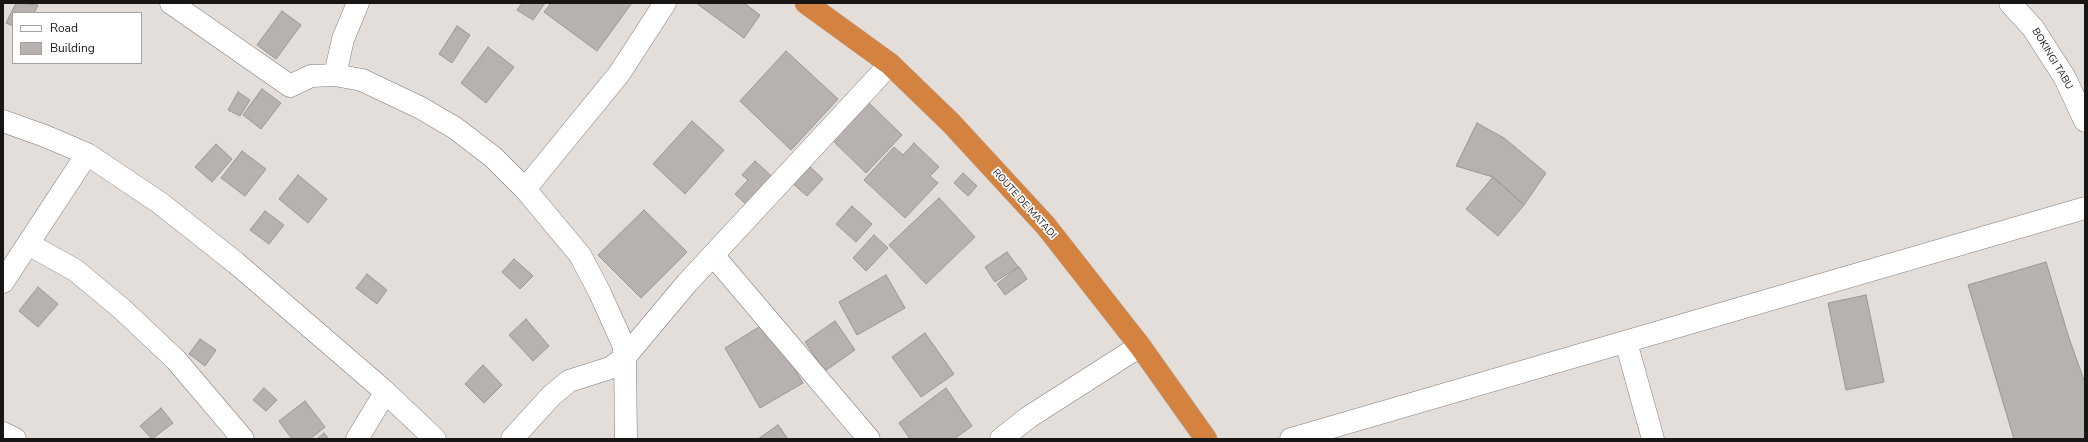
<!DOCTYPE html>
<html>
<head>
<meta charset="utf-8">
<style>
  body { margin:0 }
  #map { position:relative; width:2088px; height:442px; overflow:hidden; background:#e3deda; font-family:"Nunito Sans",sans-serif }
  canvas { display:block }
  .frame { position:absolute; inset:0; border:4px solid #181615; pointer-events:none }
  .legend { position:absolute; left:12px; top:12px; width:130px; height:52px; box-sizing:border-box; background:#fff; border:1px solid #a3a2a1; margin:0; padding:5px 7px; list-style:none; font-size:12px; color:#181615 }
  .legend li { display:flex; align-items:center; gap:8px; height:20px }
  .legend b { width:20px; border:1px solid #a3a2a1 }
</style>
</head>
<body>
<div id="map">
<canvas width="2088" height="442"></canvas>
<div class="frame"></div>
<ul class="legend">
<li><b style="height:5px;background:#fff"></b>Road</li>
<li><b style="height:11px;background:#b7b2af"></b>Building</li>
</ul>
</div>
<script>
const ctx = document.querySelector('canvas').getContext('2d');
ctx.lineJoin = 'round';
function fillPath(path, color) {
  ctx.fillStyle = color;
  ctx.fill(path, 'evenodd');
}
function poly(rows) {
  const path = new Path2D();
  for (const r of rows) {
    path.moveTo(r[0], r[1]);
    for (let i = 2; i < r.length; i += 2) path.lineTo(r[i], r[i + 1]);
  }
  return path;
}
function trace(path, color, width, dash) {
  ctx.strokeStyle = color;
  ctx.lineWidth = width;
  ctx.lineCap = dash ? 'butt' : 'round';
  ctx.setLineDash(dash || []);
  ctx.stroke(path);
}
function label(font, color, halo, rows, align = 'center') {
  ctx.font = font + ' "Nunito Sans",sans-serif';
  ctx.lineWidth = 3.5;
  ctx.setLineDash([]);
  ctx.textBaseline = 'middle';
  ctx.strokeStyle = halo;
  ctx.fillStyle = color;
  for (const [text, x, y, turn = 0] of rows) {
    ctx.save();
    ctx.translate(x, y);
    ctx.rotate((+turn || 0) * Math.PI / 180);
    ctx.textAlign = isNaN(turn) ? turn : align;
    if (halo) ctx.strokeText(text, 0, 0);
    ctx.fillText(text, 0, 0);
    ctx.restore();
  }
}
const building = poly([
  [16,3,38,5,34,13,13,13,13,26,6,23,16,3],
  [522,3,545,3,533,20,517,10,522,3],
  [551,3,632,3,597,51,544,12,551,3],
  [696,3,744,3,760,15,744,38,696,3],
  [282,11,301,25,276,59,257,45,282,11],
  [457,26,470,35,452,63,439,54,457,26],
  [488,47,514,67,486,103,461,83,488,47],
  [786,51,838,99,791,150,740,101,786,51],
  [262,89,281,103,261,129,243,115,262,89],
  [238,92,250,100,240,116,228,110,238,92],
  [865,99,902,135,866,173,829,137,865,99],
  [692,121,724,150,685,194,653,164,692,121],
  [1477,123,1504,138,1546,173,1524,205,1493,177,1456,166,1477,123],
  [914,143,939,167,930,176,938,183,905,218,864,180,894,147,903,155,914,143],
  [216,144,232,159,212,182,195,167,216,144],
  [242,151,266,169,245,196,221,178,242,151],
  [755,161,776,180,750,208,735,194,748,180,742,175,755,161],
  [807,164,823,179,807,196,791,182,807,164],
  [963,173,977,186,968,196,954,183,963,173],
  [298,175,327,199,308,223,279,199,298,175],
  [1493,177,1524,205,1498,236,1466,209,1493,177],
  [939,198,975,237,926,284,889,245,939,198],
  [852,206,872,224,856,242,836,224,852,206],
  [644,210,687,252,641,298,598,255,644,210],
  [265,211,284,225,269,244,250,230,265,211],
  [874,235,888,248,866,271,853,258,874,235],
  [1007,252,1018,267,995,282,985,267,1007,252],
  [514,259,533,276,520,289,502,272,514,259],
  [2046,262,2069,338,2085,383,2085,439,2014,439,1968,285,2046,262],
  [1019,267,1027,279,1005,295,997,284,1019,267],
  [367,274,387,290,377,304,356,288,367,274],
  [886,275,905,308,857,335,839,302,886,275],
  [38,287,58,304,38,327,19,311,38,287],
  [1866,295,1884,382,1846,390,1828,303,1866,295],
  [526,319,549,346,533,361,509,335,526,319],
  [835,321,855,350,825,371,805,342,835,321],
  [767,322,803,383,760,408,725,348,767,322],
  [925,333,954,374,921,397,892,357,925,333],
  [200,339,216,350,205,366,189,354,200,339],
  [483,365,502,385,484,403,465,384,483,365],
  [264,388,277,400,266,411,253,400,264,388],
  [946,388,972,426,954,439,910,439,899,423,946,388],
  [305,401,325,427,310,439,292,439,279,421,305,401],
  [161,408,173,423,152,439,140,426,161,408],
  [778,425,788,439,758,439,778,425],
  [324,433,329,439,317,439,324,433]
]);
const minor = poly([
  [171,3,290,86,311,76,335,75,362,80,421,108,455,128,493,157,525,189,580,255,599,291,623,344,625,357,626,439],
  [2010,3,2033,28,2065,78,2085,121],
  [335,75,343,39,358,3],
  [3,121,45,136,87,154,160,203,236,263,381,388,435,439],
  [525,189,619,74,665,3],
  [28,244,75,270,122,309,176,360,243,439],
  [713,255,869,439],
  [3,282,87,154],
  [1626,342,1653,439],
  [3,433,15,439],
  [357,439,385,393],
  [512,439,551,396,569,381,610,368,625,357,687,283,890,64],
  [1001,439,1029,417,1140,346],
  [1291,439,2085,208]
]);
const highway = poly([
  [806,3,890,64,951,123,1046,226,1140,346,1206,439]
]);
const streetNames = [
  ["BOKINGI TABU",2052,59,59],
  ["ROUTE DE MATADI",1024,204,48]
];
fillPath(building, '#b7b2af');
trace(building, '#9b9693', 1);
trace(minor, '#807c79', 23);
trace(highway, '#bebebd', 23);
trace(minor, '#fff', 22);
trace(highway, '#d38240', 22);
label('10px', '#181615', '#fff', streetNames);
</script>
</body>
</html>
